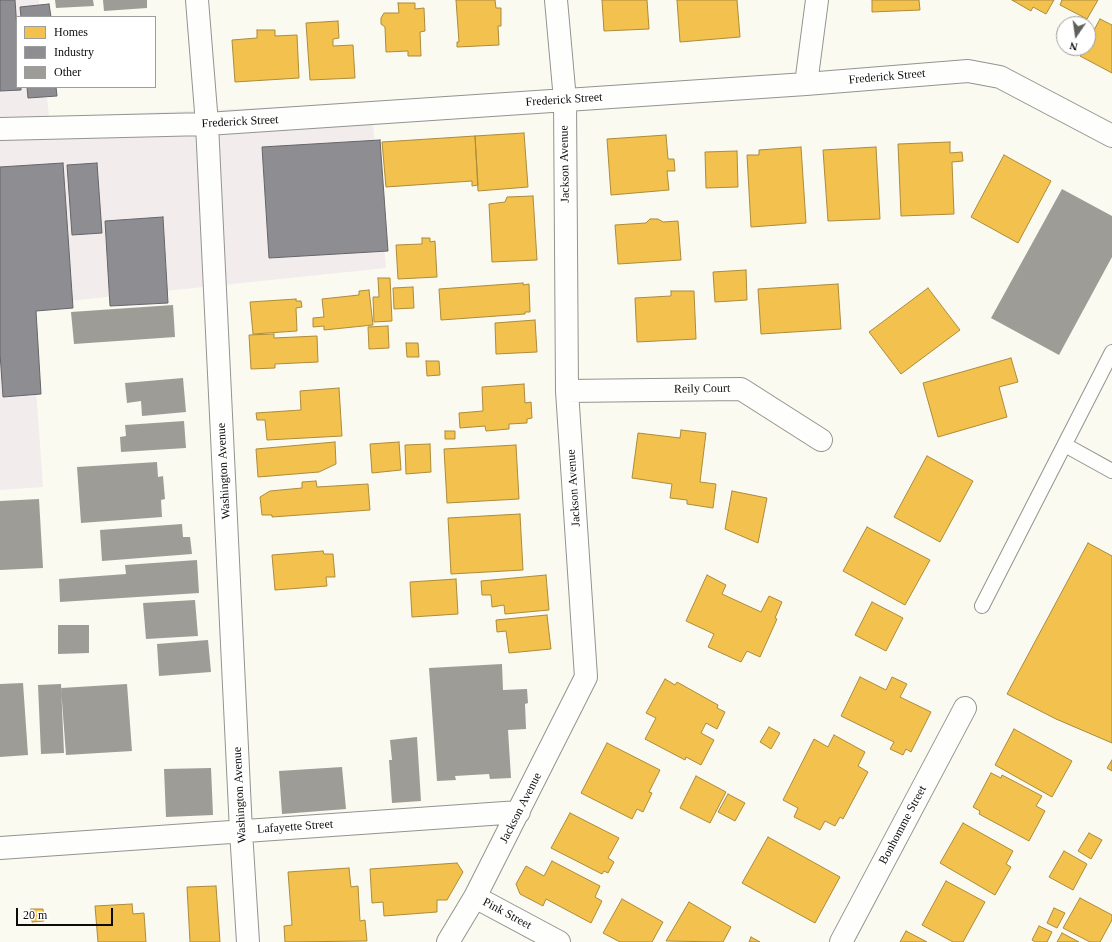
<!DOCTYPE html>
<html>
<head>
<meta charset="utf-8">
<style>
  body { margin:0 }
  #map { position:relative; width:1112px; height:942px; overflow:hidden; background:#fafaf0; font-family:Georgia,serif }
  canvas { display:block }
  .legend { position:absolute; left:16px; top:16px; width:140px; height:72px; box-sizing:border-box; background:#fff; border:1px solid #9e9e9e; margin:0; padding:5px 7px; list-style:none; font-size:12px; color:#0c0c0c }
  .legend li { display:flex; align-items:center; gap:8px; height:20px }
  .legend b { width:20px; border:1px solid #9e9e9e }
  .north { position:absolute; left:1056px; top:16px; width:40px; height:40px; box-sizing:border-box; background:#fff; border:1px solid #9e9e9e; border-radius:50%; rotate:193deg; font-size:11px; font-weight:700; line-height:16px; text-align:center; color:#0c0c0c }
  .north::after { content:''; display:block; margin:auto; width:14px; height:18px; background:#5f5f5c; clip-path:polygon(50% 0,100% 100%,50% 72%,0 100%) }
  .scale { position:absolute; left:16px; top:908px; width:97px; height:18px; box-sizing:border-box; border:2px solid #0c0c0c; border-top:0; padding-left:5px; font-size:12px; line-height:14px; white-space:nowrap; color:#0c0c0c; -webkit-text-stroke:3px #fff; paint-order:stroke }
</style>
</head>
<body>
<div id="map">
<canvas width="1112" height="942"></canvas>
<ul class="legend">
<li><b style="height:11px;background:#f2c14e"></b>Homes</li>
<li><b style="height:11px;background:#8d8d92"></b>Industry</li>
<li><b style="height:11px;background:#9d9c96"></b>Other</li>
</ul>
<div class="north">N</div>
<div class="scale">20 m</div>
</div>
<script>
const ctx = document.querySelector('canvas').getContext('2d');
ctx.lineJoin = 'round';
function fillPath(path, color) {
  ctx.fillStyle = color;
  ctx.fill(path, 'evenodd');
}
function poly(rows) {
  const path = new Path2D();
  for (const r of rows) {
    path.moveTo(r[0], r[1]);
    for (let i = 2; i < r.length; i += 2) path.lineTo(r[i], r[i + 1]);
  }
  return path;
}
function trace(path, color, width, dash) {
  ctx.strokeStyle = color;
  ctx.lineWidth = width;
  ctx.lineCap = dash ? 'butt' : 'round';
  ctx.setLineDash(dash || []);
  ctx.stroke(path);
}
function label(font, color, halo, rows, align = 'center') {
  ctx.font = font + ' Georgia,serif';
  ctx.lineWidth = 4;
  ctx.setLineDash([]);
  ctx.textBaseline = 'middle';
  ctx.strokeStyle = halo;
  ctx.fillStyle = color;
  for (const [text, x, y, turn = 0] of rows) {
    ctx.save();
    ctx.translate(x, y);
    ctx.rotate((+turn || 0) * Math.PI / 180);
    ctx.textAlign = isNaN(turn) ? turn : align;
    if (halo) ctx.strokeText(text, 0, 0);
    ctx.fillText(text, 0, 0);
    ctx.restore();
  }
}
const industrial = poly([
  [0,0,39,0,40,17,17,17,17,87,46,87,49,117,371,103,386,268,30,305,43,487,0,490]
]);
const homes = poly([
  [456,0,495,0,496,8,501,8,501,26,498,26,499,45,457,47,457,42,459,42,456,0],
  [602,0,647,0,649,29,604,31,602,0],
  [677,0,737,0,740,37,680,42,677,0],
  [872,0,919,0,920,10,872,12,872,0],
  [1012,0,1054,0,1046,14,1033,7,1031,11,1012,0],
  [1062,0,1098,0,1087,19,1060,5,1062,0],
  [398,3,415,3,415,9,424,8,425,31,420,32,421,56,408,56,408,51,386,52,385,27,381,24,381,18,384,13,399,13,398,3],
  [1100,19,1112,25,1112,73,1080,56,1084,48,1088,48,1088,41,1100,19],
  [338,21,339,38,333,39,333,46,353,45,355,78,310,80,306,23,338,21],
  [257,30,275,30,275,36,297,35,299,78,235,82,232,40,257,38,257,30],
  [524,133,528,187,478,191,475,136,524,133],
  [666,135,668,159,674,159,675,171,667,171,669,190,611,195,607,139,666,135],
  [475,136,478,185,472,186,472,181,386,187,382,142,475,136],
  [950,142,950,153,962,152,963,161,952,162,954,214,901,216,898,144,950,142],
  [801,147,806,223,751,227,747,155,759,155,759,150,801,147],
  [876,147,880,219,828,221,823,150,876,147],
  [737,151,738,187,706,188,705,152,737,151],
  [1004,155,1051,181,1018,243,971,217,1004,155],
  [533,196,537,260,492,262,489,204,505,202,507,197,533,196],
  [650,219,658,219,663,222,678,221,681,260,618,264,615,225,646,223,650,219],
  [422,238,430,238,430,242,435,241,437,277,398,279,396,245,422,244,422,238],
  [746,270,747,300,715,302,713,272,746,270],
  [378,278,390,278,392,321,374,322,373,297,379,297,378,278],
  [523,283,523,285,529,284,530,312,525,312,525,314,441,320,439,289,523,283],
  [838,284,841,329,761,334,758,289,838,284],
  [413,287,414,308,394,309,393,288,413,287],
  [928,288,960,330,901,374,869,332,928,288],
  [369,290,373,325,324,330,324,326,313,327,313,318,324,317,322,299,359,295,359,291,369,290],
  [671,291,694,291,696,339,637,342,635,298,671,296,671,291],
  [296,299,296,301,301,301,302,307,296,308,297,331,253,334,250,302,296,299],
  [535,320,537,352,496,354,495,323,535,320],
  [388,326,389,348,369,349,368,327,388,326],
  [274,334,274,338,317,336,318,362,275,364,275,368,251,369,249,335,274,334],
  [406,343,418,343,419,357,407,357,406,343],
  [1011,358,1018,382,999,387,1007,417,938,437,923,383,1011,358],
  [426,361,439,361,440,375,427,376,426,361],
  [524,384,525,403,531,402,532,418,527,419,527,423,509,424,509,429,486,431,485,426,460,428,459,413,483,411,482,387,524,384],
  [339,388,342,436,267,440,265,420,257,420,256,413,301,410,300,391,339,388],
  [681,430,706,433,700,482,716,484,713,508,687,504,687,500,670,498,672,484,632,478,638,433,680,438,681,430],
  [445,431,455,431,455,439,445,439,445,431],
  [335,442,336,464,319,472,258,477,256,449,335,442],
  [399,442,401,470,372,473,370,444,399,442],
  [430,444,431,472,406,474,405,445,430,444],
  [516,445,519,499,447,503,444,449,516,445],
  [927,456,973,481,940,542,894,517,927,456],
  [316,481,317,487,368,484,370,510,272,517,272,515,262,515,260,497,270,491,302,488,302,482,316,481],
  [732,491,767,498,758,543,725,529,732,491],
  [520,514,523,570,451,574,448,518,520,514],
  [867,527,930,560,905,605,843,571,867,527],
  [1088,543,1112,556,1112,743,1056,719,1007,694,1088,543],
  [323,551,324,554,333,554,335,577,326,577,327,586,275,590,272,555,323,551],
  [546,575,549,610,505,614,504,605,492,607,491,595,482,595,481,581,546,575],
  [707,575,726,585,722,594,761,612,769,596,782,602,775,618,777,619,760,657,747,651,741,662,708,647,714,634,686,621,707,575],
  [456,579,458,614,412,617,410,582,456,579],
  [872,602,903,618,886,651,855,635,872,602],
  [547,615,551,649,509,653,506,631,497,632,496,620,547,615],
  [860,677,886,690,892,677,907,684,900,697,931,712,911,752,906,749,903,755,890,749,894,742,841,716,860,677],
  [665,679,675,685,677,682,718,705,717,708,725,712,717,729,706,723,701,733,714,740,701,765,686,757,685,760,645,739,656,718,646,713,665,679],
  [769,727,780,733,771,749,760,742,769,727],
  [1014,729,1072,761,1052,797,995,765,1014,729],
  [834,735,865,752,858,766,868,772,843,819,840,817,835,826,825,821,820,830,794,817,798,808,783,800,814,739,828,747,834,735],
  [607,743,660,770,649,792,652,793,643,812,637,809,632,819,581,793,607,743],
  [1112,760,1112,771,1107,768,1112,760],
  [991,773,1001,778,1002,775,1042,796,1036,806,1045,811,1029,841,979,814,980,811,973,807,991,773],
  [696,776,726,792,710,823,680,808,696,776],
  [728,794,745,803,735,821,718,812,728,794],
  [570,813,619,838,608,858,614,862,608,873,604,871,602,874,551,848,570,813],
  [963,823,1013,851,1006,864,1011,867,995,895,940,863,963,823],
  [1089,833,1102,840,1091,859,1078,851,1089,833],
  [768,837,840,877,815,923,742,883,768,837],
  [1064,851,1087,864,1073,890,1049,877,1064,851],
  [552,861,600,886,595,897,602,901,591,923,546,899,543,906,520,894,516,884,526,866,544,876,552,861],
  [457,863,463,872,447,900,437,900,437,912,384,916,383,902,372,903,370,869,457,863],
  [349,868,351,887,358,886,360,921,365,920,367,941,285,942,284,926,292,925,288,872,349,868],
  [946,881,985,902,963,942,953,942,922,925,946,881],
  [216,886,220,942,190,942,187,887,216,886],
  [1080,898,1112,915,1112,920,1100,942,1090,942,1063,928,1080,898],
  [622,899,663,922,652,942,620,942,603,933,622,899],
  [689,902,731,927,723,942,666,941,689,902],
  [132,904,133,914,144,913,146,942,98,942,95,906,132,904],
  [1054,908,1065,913,1057,928,1047,923,1054,908],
  [31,909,43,909,44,921,32,922,31,909],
  [1039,926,1052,932,1047,942,1035,942,1032,940,1039,926],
  [906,931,927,942,900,942,906,931],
  [1062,933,1079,942,1057,942,1062,933],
  [751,937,760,942,749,942,751,937]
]);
const industry = poly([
  [0,0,15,0,17,29,17,87,21,87,21,90,0,91,0,0],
  [49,4,51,17,21,17,20,7,49,4],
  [27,87,56,87,57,96,28,98,27,87],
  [380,140,388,251,269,258,262,147,380,140],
  [63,163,73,308,36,311,41,394,3,397,0,353,0,167,63,163],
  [97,163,102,233,72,235,67,165,97,163],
  [163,217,168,303,110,306,105,221,163,217]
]);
const building = poly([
  [55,0,93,0,94,6,56,8],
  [103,0,147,0,147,8,104,11],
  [1062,189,1112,216,1112,257,1059,355,991,318],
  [173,305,175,337,74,344,71,312],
  [183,378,186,412,142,416,141,401,127,403,125,383],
  [184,421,186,448,121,452,120,437,126,436,125,425],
  [157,462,158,477,163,476,165,499,161,500,162,517,81,523,77,467],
  [39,499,43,568,0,570,0,501],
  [182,524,183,537,190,537,192,554,102,561,100,530],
  [197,560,199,593,60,602,59,579,126,574,125,565],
  [195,600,198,636,146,639,143,603],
  [58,625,89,625,89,653,58,654],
  [208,640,211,672,159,676,157,644],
  [502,664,503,690,527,689,528,703,525,704,526,729,508,730,511,778,490,779,489,774,455,776,456,780,437,781,429,668],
  [23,683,28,755,0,757,0,684],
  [61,684,64,753,41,754,38,685],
  [127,684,132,751,66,755,61,688],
  [417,737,421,801,392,803,389,760,392,760,390,740],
  [342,767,346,809,282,814,279,771],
  [211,768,213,815,166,817,164,769]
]);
const service = poly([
  [1065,445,1112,471],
  [982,606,1112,352]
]);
const minor = poly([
  [197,0,207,124,241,831,248,942],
  [806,84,817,0],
  [0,129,207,124,806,84,968,71,1000,77,1112,136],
  [567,391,741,389,821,440],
  [0,848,519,812],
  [475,897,559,942],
  [448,942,475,897,586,677,567,391,565,100,556,0],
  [841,942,965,708]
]);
const streetNames = [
  ["Frederick Street",887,77,-5],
  ["Frederick Street",564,100,-4],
  ["Frederick Street",240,122,-3],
  ["Jackson Avenue",565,164,-91],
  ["Reily Court",702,389,-1],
  ["Washington Avenue",224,471,-93],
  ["Jackson Avenue",574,488,-94],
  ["Washington Avenue",240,795,-93],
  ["Jackson Avenue",521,808,-63],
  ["Bonhomme Street",903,825,-62],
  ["Lafayette Street",295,827,-4],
  ["Pink Street",507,914,28]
];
fillPath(industrial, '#f2eced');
fillPath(homes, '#f2c14e');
trace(homes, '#ad8b3a', 1);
fillPath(industry, '#8d8d92');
trace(industry, '#66666a', 1);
fillPath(building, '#9d9c96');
trace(service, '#93938f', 16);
trace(minor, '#93938f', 24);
trace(service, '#fefefd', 14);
trace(minor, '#fefefd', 22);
label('12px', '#0c0c0c', '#fff', streetNames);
</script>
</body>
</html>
